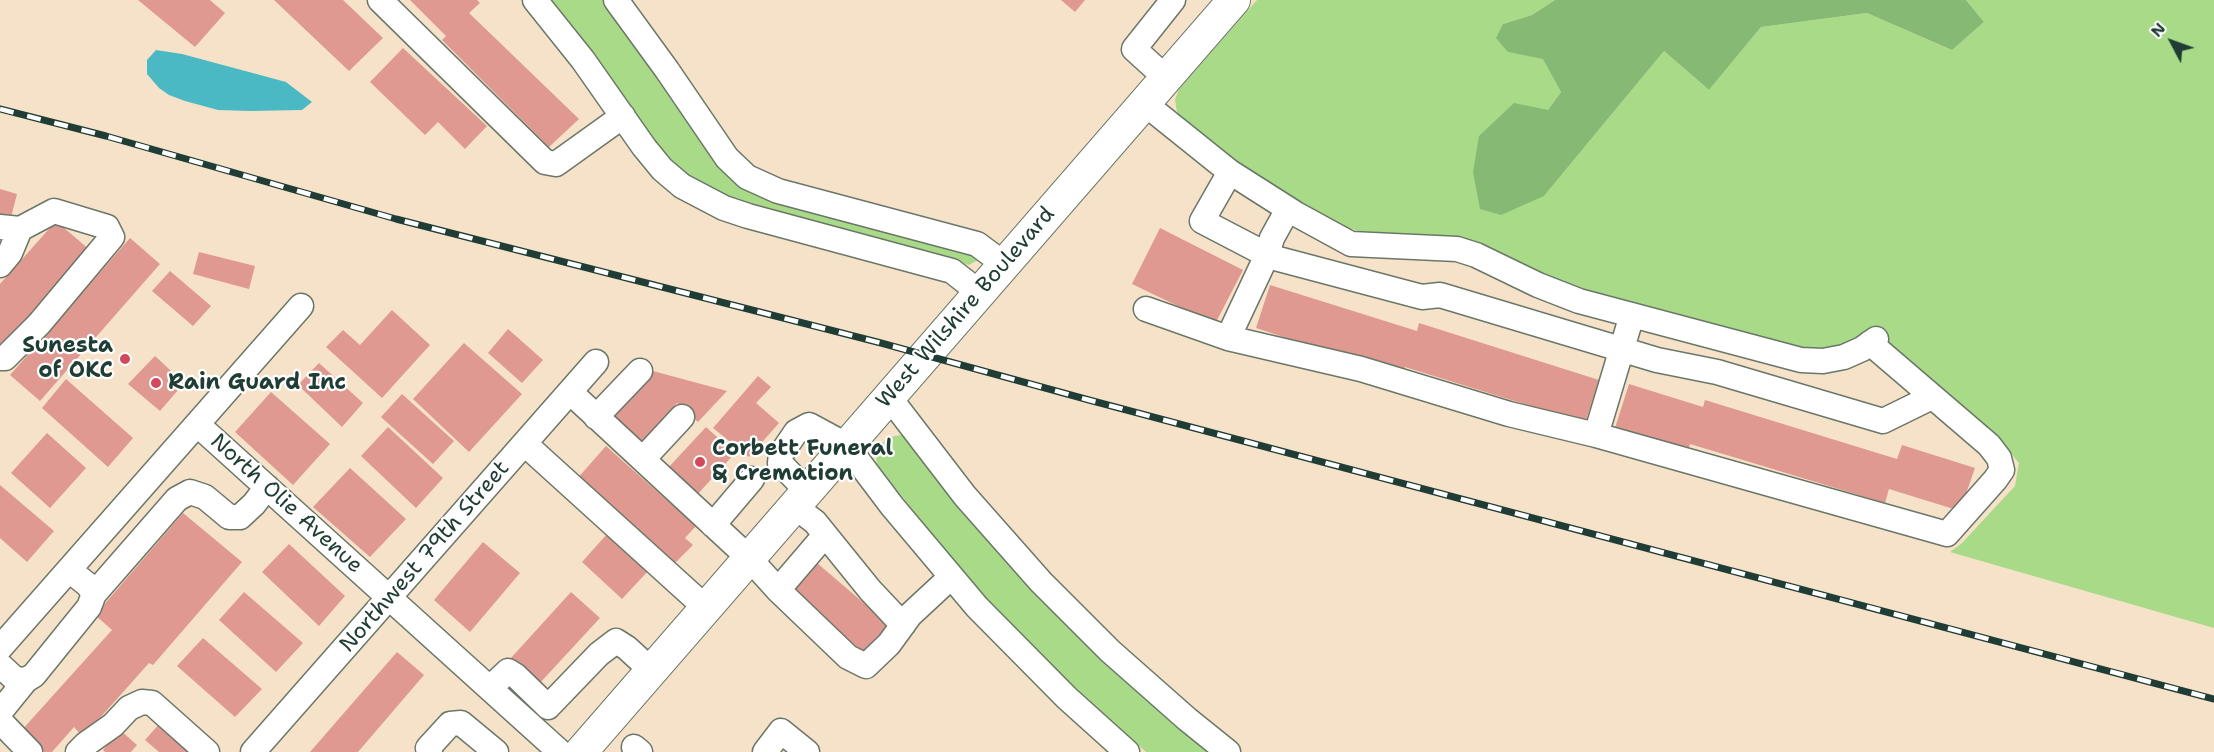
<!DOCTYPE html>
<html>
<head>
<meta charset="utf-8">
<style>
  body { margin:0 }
  #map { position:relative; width:2214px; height:752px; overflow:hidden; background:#f6e2c9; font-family:"Shantell Sans",sans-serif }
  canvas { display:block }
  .north { position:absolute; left:2142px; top:12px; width:60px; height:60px; -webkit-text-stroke:4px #fff; paint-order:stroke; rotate:311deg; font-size:16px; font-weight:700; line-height:24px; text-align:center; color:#1f3d34 }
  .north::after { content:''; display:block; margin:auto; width:21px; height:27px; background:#1f3d34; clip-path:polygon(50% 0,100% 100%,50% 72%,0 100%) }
</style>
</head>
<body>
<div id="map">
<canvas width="2214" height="752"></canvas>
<div class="north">N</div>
</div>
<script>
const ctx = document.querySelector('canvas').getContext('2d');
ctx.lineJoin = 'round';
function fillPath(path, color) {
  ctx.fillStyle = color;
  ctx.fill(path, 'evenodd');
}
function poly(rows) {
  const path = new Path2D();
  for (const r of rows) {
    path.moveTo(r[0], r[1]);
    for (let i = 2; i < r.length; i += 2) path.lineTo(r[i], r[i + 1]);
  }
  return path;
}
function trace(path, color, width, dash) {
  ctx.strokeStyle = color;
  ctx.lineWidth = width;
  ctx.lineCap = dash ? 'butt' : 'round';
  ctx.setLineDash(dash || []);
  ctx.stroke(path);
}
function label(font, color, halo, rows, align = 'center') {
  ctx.font = font + ' "Shantell Sans",sans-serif';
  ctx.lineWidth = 4.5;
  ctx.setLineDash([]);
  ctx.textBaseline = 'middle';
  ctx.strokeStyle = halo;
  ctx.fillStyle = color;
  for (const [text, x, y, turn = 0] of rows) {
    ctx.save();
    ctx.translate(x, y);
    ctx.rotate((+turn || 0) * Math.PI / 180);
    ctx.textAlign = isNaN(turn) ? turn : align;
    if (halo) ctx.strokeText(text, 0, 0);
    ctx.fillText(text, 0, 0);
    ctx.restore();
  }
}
const green = poly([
  [547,0,604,0,723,165,977,256,978,260,969,265,719,198,667,162],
  [1257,0,1555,0,1532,15,1503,24,1508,52,1543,58,1561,92,1548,110,1544,196,1664,51,1709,90,1761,27,1867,13,1952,50,1984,22,1966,0,2214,0,2214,628,1950,552,1961,544,2015,486,2019,463,2001,442,1849,343,1833,348,1805,349,1568,285,1453,237,1411,237,1360,231,1344,227,1289,205,1181,119,1177,112,1175,100,1179,89],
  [901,435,912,441,1216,752,1146,752,1068,681,975,588,877,465,876,455,880,445,889,437]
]);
const forest = poly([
  [1555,0,1966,0,1984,22,1952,50,1867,13,1761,27,1709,90,1664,51,1544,196,1501,215,1480,209,1473,172,1479,136,1514,103,1548,110,1561,92,1543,59,1508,52,1496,38,1503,24,1532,15]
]);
const water = poly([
  [156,50,182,54,286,82,312,102,302,110,250,111,218,110,185,101,169,95,159,88,147,74,147,60]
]);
const building = poly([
  [138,0,210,0,225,13,195,47],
  [274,0,343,0,383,38,349,71],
  [410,0,477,0,480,3,469,13,579,119,549,147,442,40,446,36],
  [1061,0,1085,0,1075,12],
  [403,48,487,126,465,149,438,122,425,135,370,82],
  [0,189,17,194,11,217,0,214],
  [56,221,91,251,0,354,0,284],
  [1160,228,1243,270,1215,324,1132,284],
  [130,238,160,264,40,401,10,375],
  [199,252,255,266,249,289,193,274],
  [170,271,211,306,193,326,152,291],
  [1270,285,1417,331,1419,323,1599,380,1585,423,1405,367,1402,376,1256,328],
  [392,310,430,345,382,398,326,347,343,330,360,345],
  [508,329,543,360,522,383,488,353],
  [464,343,522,394,469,452,413,399],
  [155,356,184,383,160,411,128,384],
  [319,363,363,403,342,427,298,385],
  [653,371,727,391,698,422,677,403,640,444,611,418],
  [758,376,771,387,756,403,779,423,749,457,713,428],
  [66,379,133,438,108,467,42,408],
  [1629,384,1703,407,1705,400,1897,459,1902,445,1975,468,1960,511,1889,489,1885,503,1690,444,1688,451,1615,428],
  [271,392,330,444,293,485,235,432],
  [402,394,454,441,433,464,381,417],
  [388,427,443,478,416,508,361,456],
  [706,427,735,453,696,496,667,469],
  [47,433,86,468,50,508,11,473],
  [606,446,696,526,685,538,693,545,672,566,576,480],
  [350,468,406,519,370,557,313,507],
  [0,485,54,531,27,562,0,538],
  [183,513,242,562,153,665,149,663,83,737,74,727,52,752,44,752,21,731,112,630,95,615],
  [608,533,649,570,622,599,582,562],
  [483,542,520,573,470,632,434,600],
  [289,544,345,596,319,626,262,572],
  [817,563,893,628,869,657,792,591],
  [244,592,303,643,276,672,219,620],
  [571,592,600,618,538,685,510,659],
  [203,638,262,689,235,717,177,666],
  [397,652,424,675,358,752,310,752],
  [161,722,195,752,159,752,145,740],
  [120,730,137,745,131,752,105,752,103,750]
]);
const minor = poly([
  [380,0,545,162,556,164,623,116],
  [535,0,583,60,644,147,662,169,682,186,724,208,748,216,952,271,980,293],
  [616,0,667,70,727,158,747,177,778,191,977,244,1004,264],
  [1166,78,1134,49,1173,0],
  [1144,103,1230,172,1296,214,1351,244,1457,249,1476,255,1538,285,1579,301,1801,360,1823,361,1844,357,1862,349,1876,339],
  [1230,172,1202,221,1271,257,1422,297,1440,295,1657,360,1717,372,1883,421,1932,397],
  [1288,209,1272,238,1267,255,1228,338,1361,369,1509,414,1596,435,1947,534,1995,480,2002,470,1999,458,1989,445,1870,343],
  [0,227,20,229,54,211,107,227,112,237,39,324,5,358,0,358],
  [0,265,10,253,20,229],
  [1146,309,1228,338],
  [570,392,749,558,778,590,848,657,866,666,889,644,910,615,951,577],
  [889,397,965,496,1041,582,1110,651,1187,719,1228,752],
  [596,417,640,371],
  [198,425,560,752],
  [1596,435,1632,315],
  [525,444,706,608],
  [643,459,682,417],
  [807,491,780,463,781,454,796,432,809,425,846,445,892,506,977,607,1067,698,1127,752],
  [794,506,815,522,870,590,903,625],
  [713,525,752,479],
  [778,590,825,535],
  [94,594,177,499,190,492,205,497,229,517,240,517,254,504,267,487],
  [0,648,301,306],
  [0,665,15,679,26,680,34,675,89,607,94,594,88,585,69,570],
  [490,688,508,671,516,676,548,707,599,654,616,641,627,648,652,671],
  [0,712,26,680],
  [0,721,30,752],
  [634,747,640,752],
  [78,752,86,744,113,725,129,708,142,702,152,703,207,752],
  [253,752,596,362],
  [430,752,428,748,450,724,461,723,496,752],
  [765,752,781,731,807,752]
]);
const major = poly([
  [581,752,1234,0]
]);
const rail = poly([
  [0,109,106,136,396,219,881,343,1089,400,2214,699]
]);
const markers = [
  [125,359,6,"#d1495b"],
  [156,383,6,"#d1495b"],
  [700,462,6,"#d1495b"]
];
const streetNames = [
  ["West Wilshire Boulevard",966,308,-49],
  ["North Olie Avenue",286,504,42],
  ["Northwest 79th Street",425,557,-49]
];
const poiNames = [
  ["Sunesta",113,346,"right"],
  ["of OKC",113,371,"right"],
  ["Rain Guard Inc",168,383],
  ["Corbett Funeral",712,449],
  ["& Cremation",712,474]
];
fillPath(green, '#a9da88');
fillPath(forest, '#86ba74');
fillPath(water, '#4ab9c3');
fillPath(building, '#df9991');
trace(minor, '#6a7768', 27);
trace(major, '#6a7768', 34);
trace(minor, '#fff', 24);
trace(major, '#fff', 32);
trace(rail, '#1f3d34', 7);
trace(rail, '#fff', 4.5, [14]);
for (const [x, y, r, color] of markers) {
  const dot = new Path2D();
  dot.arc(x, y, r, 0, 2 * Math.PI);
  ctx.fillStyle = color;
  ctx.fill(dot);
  trace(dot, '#fff', 2);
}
label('22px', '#1f3d34', '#fff', streetNames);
label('bold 22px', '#1f3d34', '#fff', poiNames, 'left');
</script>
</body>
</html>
